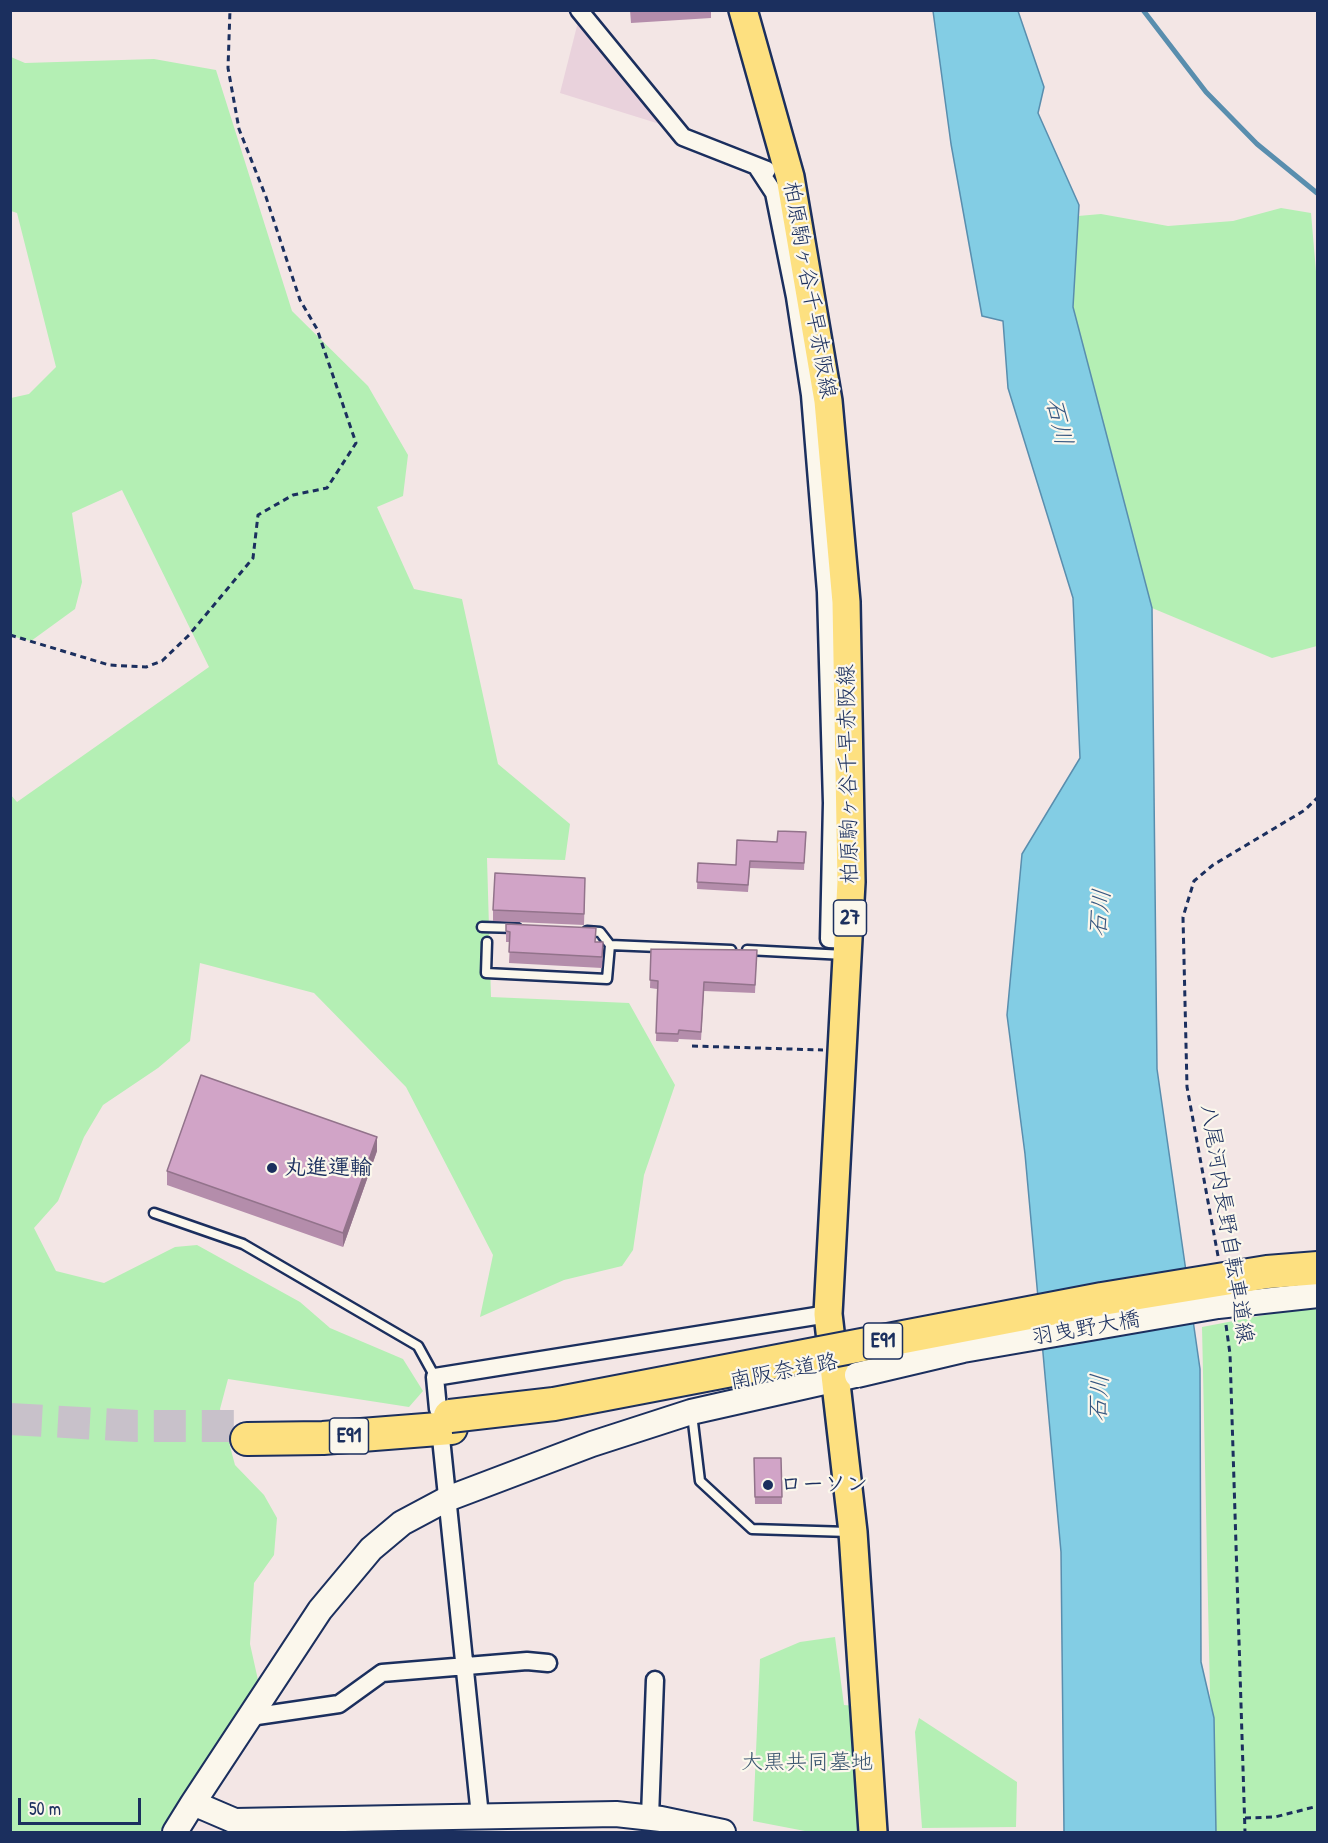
<!DOCTYPE html>
<html>
<head>
<meta charset="utf-8">
<style>
  body { margin:0 }
  #map { position:relative; width:1328px; height:1843px; overflow:hidden; background:#f3e6e5; font-family:"Patrick Hand",sans-serif }
  canvas { display:block }
  .frame { position:absolute; inset:0; border:12px solid #1b2f5e; pointer-events:none }
  .scale { position:absolute; left:18px; top:1798px; width:123px; height:27px; box-sizing:border-box; border:3px solid #1b2f5e; border-top:0; padding-left:8px; font-size:18px; line-height:21px; white-space:nowrap; color:#1b2f5e; -webkit-text-stroke:4px #fbf7ec; paint-order:stroke }
</style>
</head>
<body>
<div id="map">
<canvas width="1328" height="1843"></canvas>
<div class="frame"></div>
<div class="scale">50 m</div>
</div>
<script>
const ctx = document.querySelector('canvas').getContext('2d');
ctx.lineJoin = 'round';
function fillPath(path, color) {
  ctx.fillStyle = color;
  ctx.fill(path, 'evenodd');
}
function poly(rows) {
  const path = new Path2D();
  for (const r of rows) {
    path.moveTo(r[0], r[1]);
    for (let i = 2; i < r.length; i += 2) path.lineTo(r[i], r[i + 1]);
  }
  return path;
}
function trace(path, color, width, dash) {
  ctx.strokeStyle = color;
  ctx.lineWidth = width;
  ctx.lineCap = dash ? 'butt' : 'round';
  ctx.setLineDash(dash || []);
  ctx.stroke(path);
}
function label(font, color, halo, rows, align = 'center') {
  ctx.font = font + ' "Patrick Hand","Klee One",sans-serif';
  ctx.lineWidth = 4.5;
  ctx.setLineDash([]);
  ctx.textBaseline = 'middle';
  ctx.strokeStyle = halo;
  ctx.fillStyle = color;
  for (const [text, x, y, turn = 0] of rows) {
    ctx.save();
    ctx.translate(x, y);
    ctx.rotate((+turn || 0) * Math.PI / 180);
    ctx.textAlign = isNaN(turn) ? turn : align;
    if (halo) ctx.strokeText(text, 0, 0);
    ctx.fillText(text, 0, 0);
    ctx.restore();
  }
}
const built = poly([
  [579,18,663,125,560,93]
]);
const green = poly([
  [11,57,25,63,154,59,216,70,292,311,368,386,408,455,403,496,377,507,414,589,462,599,498,764,570,824,565,860,487,858,491,997,629,1003,675,1085,644,1175,633,1250,622,1266,564,1280,480,1317,493,1255,406,1087,314,993,200,963,190,1041,158,1068,103,1105,84,1137,58,1201,34,1228,56,1271,104,1283,175,1247,197,1245,300,1302,330,1328,403,1359,423,1391,409,1407,228,1379,220,1409,235,1465,264,1495,277,1518,274,1555,254,1583,250,1644,258,1680,160,1832,11,1832,10,794,17,802,209,667,122,490,72,513,82,582,75,609,31,641,11,636,11,398,29,394,56,367,17,213,11,211],
  [1281,208,1311,213,1318,295,1317,646,1272,658,1152,608,1073,307,1078,216,1101,214,1168,226,1233,221],
  [1317,1305,1317,1832,1213,1832,1202,1327],
  [835,1637,844,1705,856,1706,861,1832,810,1832,753,1821,760,1659,800,1642],
  [919,1718,1017,1782,1016,1827,922,1828,915,1732]
]);
const water = poly([
  [933,11,1018,11,1044,87,1038,113,1079,205,1073,307,1152,608,1157,1069,1200,1369,1201,1662,1214,1718,1216,1832,1064,1832,1061,1552,1025,1154,1007,1015,1022,854,1080,758,1073,598,1008,388,1003,321,982,316,951,144,933,11]
]);
const stream = poly([
  [1143,10,1206,92,1257,144,1317,193]
]);
const highwayTunnel = poly([
  [10,1419,137,1426,249,1426]
]);
const path = poly([
  [10,635,109,665,146,667,162,661,189,635,253,558,258,515,293,495,327,488,356,443,317,329,300,300,266,197,239,129,228,68,230,10],
  [692,1046,823,1050],
  [1218,1256,1187,1087,1183,917,1194,881,1213,865,1305,810,1318,797],
  [1226,1325,1230,1354,1245,1832],
  [1245,1818,1275,1817,1318,1806]
]);
const lane = poly([
  [482,927,517,928],
  [587,931,600,932,610,945],
  [487,942,486,973,607,979,610,945,731,950],
  [747,950,845,955],
  [154,1213,243,1244,418,1346,435,1377],
  [692,1414,700,1481,752,1529,849,1532]
]);
const street = poly([
  [579,10,683,137,767,170],
  [757,167,774,193,795,297,810,395,826,592,832,803,829,939,849,940],
  [438,1409,435,1377,828,1314],
  [441,1438,480,1816],
  [250,1717,339,1704,382,1673,527,1661,548,1663],
  [650,1817,655,1680]
]);
const secondary = poly([
  [193,1803,320,1610,371,1549,402,1523,447,1499,592,1444,691,1412,855,1375],
  [175,1832,193,1803,235,1821,616,1814,661,1819,723,1832]
]);
const primary = poly([
  [743,10,790,177,828,401,846,602,851,882,828,1314,853,1532,873,1832]
]);
const highway = poly([
  [247,1439,323,1438,451,1428]
]);
const secondaryBridge = poly([
  [857,1375,963,1350,1218,1306,1318,1295]
]);
const highwayBridge = poly([
  [450,1416,554,1404,1102,1299,1267,1272,1318,1268]
]);
const wall = poly([
  [630,10,711,10,711,18,631,23],
  [806,832,804,870,750,868,748,892,697,889,698,863,736,865,777,842],
  [585,888,584,925,493,921,493,910],
  [506,924,595,942,603,953,602,968,509,963,510,942,506,942],
  [651,949,757,950,755,993,704,991,701,1040,679,1039,678,1042,656,1041,657,989,650,988],
  [377,1151,343,1247,167,1185,167,1171],
  [754,1458,781,1458,782,1504,755,1504]
]);
const shadedWall = poly([
  [377,1137,377,1151,343,1247,343,1233]
]);
const building = poly([
  [778,831,806,832,804,863,750,861,748,885,697,882,698,863,736,865,737,840,777,842,778,831],
  [495,873,585,878,584,914,493,910,495,873],
  [506,924,596,928,595,942,603,942,602,957,509,952,510,932,506,931,506,924],
  [651,949,757,950,755,985,704,982,701,1032,679,1030,678,1034,656,1033,658,981,650,980,651,949],
  [201,1075,377,1137,343,1233,167,1171,201,1075],
  [754,1458,781,1458,782,1497,755,1497,754,1458]
]);
const markers = [
  [272,1168,6,"#1b2f5e"],
  [768,1485,6,"#1b2f5e"]
];
const shields = [
  [850,918,33],
  [883,1341,39],
  [349,1436,39]
];
const shieldNames = [
  ["27",850,918],
  ["E91",883,1341],
  ["E91",349,1436]
];
const streetNames = [
  ["柏原駒ヶ谷千早赤阪線",809,290,80],
  ["柏原駒ヶ谷千早赤阪線",849,774,-91],
  ["八尾河内長野自転車道線",1226,1224,81],
  ["羽曳野大橋",1086,1329,-10],
  ["南阪奈道路",784,1372,-11]
];
const poiNames = [
  ["丸進運輸",284,1168],
  ["ローソン",780,1485]
];
const parkNames = [
  ["大黒共同墓地",807,1763]
];
const waterNames = [
  ["石川",1058,422,77],
  ["石川",1101,913,-84],
  ["石川",1100,1398,-87]
];
fillPath(built, '#e9d2dc');
fillPath(green, '#b4efb4');
fillPath(water, '#83cde4');
trace(water, '#598eae', 1.5);
trace(stream, '#598eae', 5);
trace(highwayTunnel, '#c8c1ca', 32, [32, 16]);
trace(lane, '#1b2f5e', 13);
trace(street, '#1b2f5e', 21);
trace(secondary, '#1b2f5e', 28);
trace(primary, '#1b2f5e', 32);
trace(highway, '#1b2f5e', 36);
trace(path, '#1b2f5e', 3, [6, 4.5]);
trace(lane, '#fbf7ec', 8);
trace(street, '#fbf7ec', 16);
trace(secondary, '#fbf7ec', 24);
trace(primary, '#fde080', 27);
trace(highway, '#fde080', 32);
trace(secondaryBridge, '#1b2f5e', 28, []);
trace(highwayBridge, '#1b2f5e', 36, []);
trace(secondaryBridge, '#fbf7ec', 24);
trace(highwayBridge, '#fde080', 32);
fillPath(wall, '#b48dab');
fillPath(shadedWall, '#92738b');
fillPath(building, '#d1a4c7');
trace(building, '#92738b', 1.5);
for (const [x, y, r, color] of markers) {
  const dot = new Path2D();
  dot.arc(x, y, r, 0, 2 * Math.PI);
  ctx.fillStyle = color;
  ctx.fill(dot);
  trace(dot, '#fbf7ec', 2);
}
for (const [x, y, w] of shields) {
  const box = new Path2D();
  box.roundRect(x - w / 2, y - 18, w, 36, 4.5);
  ctx.fillStyle = '#fbf7ec';
  ctx.fill(box);
  trace(box, '#1b2f5e', 1.5);
}
label('bold 21px', '#1b2f5e', null, shieldNames);
label('22px', '#1b2f5e', '#fbf7ec', streetNames);
label('bold 22px', '#1b2f5e', '#fbf7ec', poiNames, 'left');
label('22px', '#3a556f', '#fbf7ec', parkNames);
label('italic 24px', '#355680', '#fbf7ec', waterNames);
</script>
</body>
</html>
